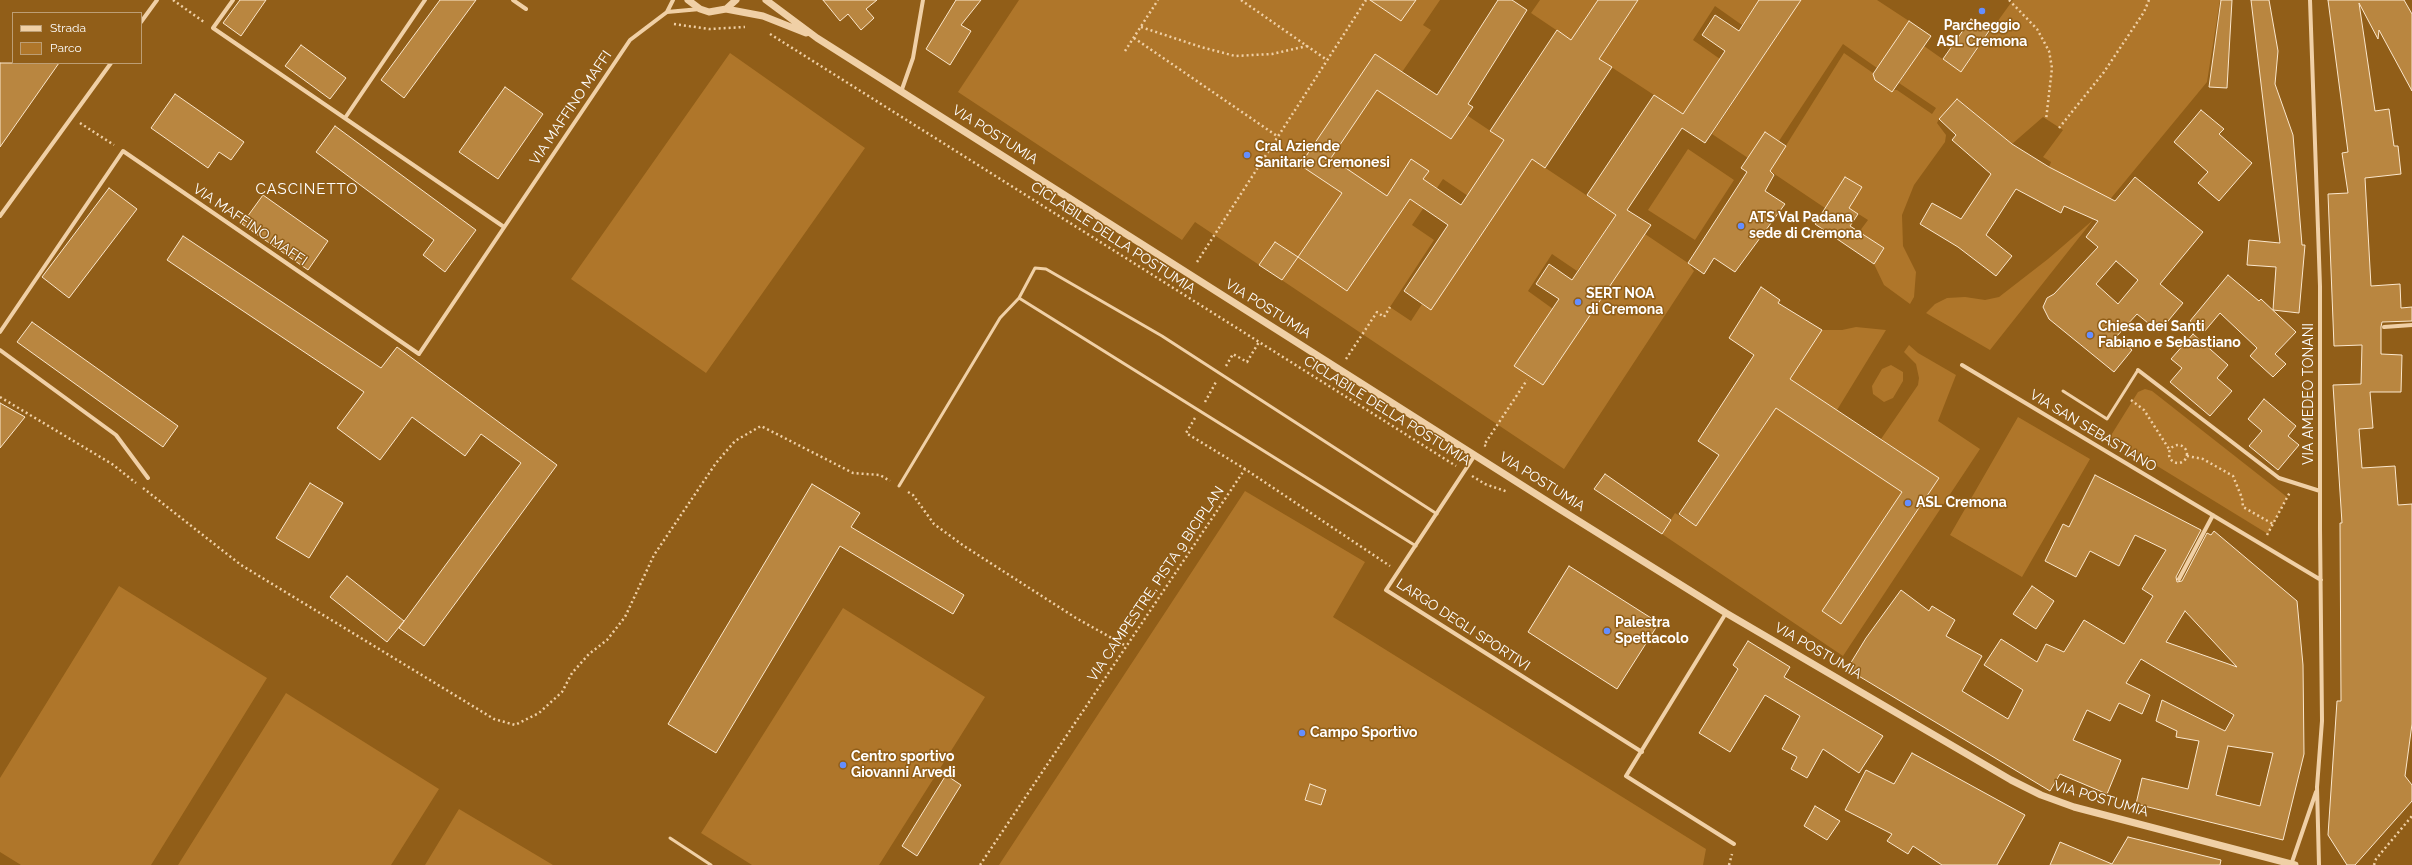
<!DOCTYPE html>
<html>
<head>
<meta charset="utf-8">
<style>
  body { margin:0 }
  #map { position:relative; width:2412px; height:865px; overflow:hidden; background:#915e18; font-family:Raleway,sans-serif }
  canvas { display:block }
  .legend { position:absolute; left:12px; top:12px; width:130px; height:52px; box-sizing:border-box; background:#915e18; border:1px solid #bd9e74; margin:0; padding:5px 7px; list-style:none; font-size:12px; color:#fff }
  .legend li { display:flex; align-items:center; gap:8px; height:20px }
  .legend b { width:20px; border:1px solid #bd9e74 }
</style>
</head>
<body>
<div id="map">
<canvas width="2412" height="865"></canvas>
<ul class="legend">
<li><b style="height:5px;background:#f0d0a6"></b>Strada</li>
<li><b style="height:11px;background:#af762a"></b>Parco</li>
</ul>
</div>
<script>
const ctx = document.querySelector('canvas').getContext('2d');
ctx.lineJoin = 'round';
function fillPath(path, color) {
  ctx.fillStyle = color;
  ctx.fill(path, 'evenodd');
}
function poly(rows) {
  const path = new Path2D();
  for (const r of rows) {
    if (r.length === 3) {
      path.moveTo(r[0] + r[2], r[1]);
      path.arc(r[0], r[1], r[2], 0, 2 * Math.PI);
      continue;
    }
    path.moveTo(r[0], r[1]);
    for (let i = 2; i < r.length; i += 2) path.lineTo(r[i], r[i + 1]);
  }
  return path;
}
function trace(path, color, width, dash) {
  ctx.strokeStyle = color;
  ctx.lineWidth = width;
  ctx.lineCap = dash ? 'butt' : 'round';
  ctx.setLineDash(dash || []);
  ctx.stroke(path);
}
function label(font, color, halo, rows, align = 'center') {
  ctx.font = font + ' Raleway,sans-serif';
  ctx.lineWidth = 3;
  ctx.setLineDash([]);
  ctx.textBaseline = 'middle';
  ctx.strokeStyle = halo;
  ctx.fillStyle = color;
  for (const [text, x, y, turn = 0] of rows) {
    ctx.save();
    ctx.translate(x, y);
    ctx.rotate((+turn || 0) * Math.PI / 180);
    ctx.textAlign = isNaN(turn) ? turn : align;
    if (halo) ctx.strokeText(text, 0, 0);
    ctx.fillText(text, 0, 0);
    ctx.restore();
  }
}
const green = poly([
  [1019,0,1440,0,1423,25,1431,30,1402,72,1504,140,1468,196,1443,179,1412,225,1434,240,1390,307,1411,321,1422,304,1431,310,1532,159,1616,215,1577,271,1552,254,1528,291,1553,309,1515,366,1543,385,1645,234,1688,263,1694,271,1564,469,1195,222,1182,240,958,92],
  [1540,0,1598,0,1571,40,1531,13],
  [1638,0,1759,0,1742,25,1715,6,1693,40,1720,59,1683,114,1599,59],
  [1801,0,1877,0,1909,21,1877,68,1843,44,1779,141,1765,132,1748,158,1712,134],
  [2013,0,2220,0,2207,82,2093,220,1990,350,1926,313,1935,304,1947,298,1965,297,1985,300,1999,297,2048,259,2093,220,2088,217,2099,193,2049,167,2051,162,2043,157,2063,130,2043,117,2012,144,1958,99,1939,119,1937,123,1946,135,1945,142,1914,185,1902,215,1903,246,1916,272,1914,297,1910,304,1884,285,1874,264,1884,248,1859,232,1868,220,1849,208,1861,187,1845,177,1825,208,1770,171,1844,53,1873,73,1875,80,1890,90,1897,90,1932,114,1936,108,1899,83,1924,46,1961,72],
  [730,53,865,148,706,373,571,279],
  [1688,149,1734,180,1695,240,1648,210],
  [1856,327,1886,330,1837,410,1776,369,1822,330,1842,330],
  [1909,345,1918,353,1956,375,1938,421,1980,449,1843,656,1662,534,1675,513,1696,526,1776,408,1902,492,1822,611,1841,624,1939,478,1881,439,1918,385,1919,378,1916,364,1904,352],
  [1891,365,1903,372,1903,381,1893,398,1884,402,1873,394,1872,386,1882,369],
  [2145,389,2152,391,2287,497,2268,534,2110,437,2138,392],
  [2018,417,2090,459,2022,577,1950,535],
  [1245,491,1365,562,1333,617,1706,849,1703,865,999,865],
  [119,586,267,678,151,865,21,865,0,852,0,778],
  [843,608,985,697,879,865,752,865,701,833],
  [286,693,439,789,391,865,178,865],
  [459,809,553,865,425,865]
]);
const building = poly([
  [240,0,266,0,241,36,223,23,240,0],
  [440,0,476,0,404,98,381,80,440,0],
  [823,0,877,0,866,9,874,18,861,30,848,14,840,21,823,0],
  [956,0,981,0,961,25,971,31,950,65,926,49,956,0],
  [1370,0,1416,0,1401,21,1370,0],
  [1498,0,1512,0,1527,10,1468,104,1473,107,1451,139,1377,90,1331,158,1387,196,1411,159,1429,171,1423,179,1461,205,1504,140,1490,131,1557,30,1571,40,1598,0,1638,0,1599,59,1612,67,1545,168,1532,159,1431,310,1404,291,1448,225,1410,199,1347,291,1298,257,1342,193,1300,165,1375,54,1437,95,1498,0],
  [1759,0,1801,0,1705,143,1682,128,1635,198,1627,210,1651,225,1543,385,1514,366,1559,299,1536,284,1549,264,1572,280,1616,215,1587,195,1654,95,1683,114,1725,51,1702,35,1715,15,1739,31,1759,0],
  [2221,0,2232,0,2227,88,2209,87,2221,0],
  [2251,0,2269,0,2278,51,2275,84,2293,135,2302,245,2305,245,2299,313,2273,310,2276,267,2247,265,2249,240,2280,243,2251,0],
  [2328,0,2404,0,2412,14,2412,91,2379,30,2378,39,2359,3,2375,111,2389,109,2394,146,2398,146,2401,174,2365,178,2371,286,2400,284,2401,308,2412,307,2412,321,2382,322,2381,327,2381,354,2402,355,2401,392,2370,392,2373,428,2359,429,2362,468,2395,466,2398,505,2412,504,2412,724,2405,776,2412,785,2412,801,2355,865,2347,865,2328,835,2337,701,2341,701,2340,523,2342,523,2333,385,2361,384,2362,345,2334,346,2328,194,2348,193,2342,153,2348,152,2328,0],
  [1971,19,1989,31,1961,72,1943,59,1971,19],
  [1909,21,1931,36,1892,92,1875,80,1873,74,1909,21],
  [301,45,346,78,330,99,285,66,301,45],
  [0,63,59,63,0,147,0,63],
  [505,87,543,114,498,179,459,152,505,87],
  [175,94,244,142,231,160,219,152,208,168,151,128,175,94],
  [1957,99,2012,144,2049,167,2115,201,2135,177,2203,232,2160,284,2183,303,2159,332,2137,314,2116,337,2132,350,2114,372,2049,319,2043,307,2047,298,2054,294,2098,247,2086,237,2098,221,2064,206,2061,213,2016,189,1986,235,2012,256,1996,276,1958,247,1920,224,1932,203,1961,219,1991,174,1952,140,1956,135,1939,119,1957,99],
  [2116,261,2138,280,2118,304,2096,284,2116,261],
  [2201,110,2224,129,2219,134,2252,163,2219,201,2198,183,2208,172,2174,142,2201,110],
  [335,126,476,230,445,272,423,255,434,240,316,152,335,126],
  [1765,132,1786,146,1770,171,1774,175,1765,191,1785,204,1735,272,1714,258,1704,274,1688,263,1747,172,1741,168,1765,132],
  [1845,177,1862,187,1849,208,1858,214,1850,226,1884,248,1874,264,1815,224,1845,177],
  [109,188,137,209,69,298,42,277,109,188],
  [263,195,328,241,308,270,242,224,263,195],
  [183,236,381,368,397,347,557,465,424,646,399,628,521,463,481,434,465,456,412,417,380,460,337,428,364,392,167,260,183,236],
  [1275,242,1298,257,1282,280,1259,265,1275,242],
  [2228,275,2259,301,2261,299,2296,332,2275,354,2286,364,2273,377,2250,356,2257,348,2220,313,2204,332,2190,321,2228,275],
  [1761,287,1780,300,1778,303,1822,330,1790,379,1939,478,1841,624,1822,611,1902,492,1776,408,1696,526,1679,514,1719,455,1698,441,1754,355,1729,338,1761,287],
  [32,322,178,426,163,447,17,342,32,322],
  [2193,334,2228,365,2217,378,2232,391,2210,416,2170,382,2182,368,2171,359,2193,334],
  [2264,399,2296,426,2288,436,2299,445,2278,470,2249,446,2262,431,2248,419,2264,399],
  [0,403,25,417,0,448,0,403],
  [1605,474,1671,520,1662,534,1594,489,1605,474],
  [2095,475,2201,530,2176,577,2177,582,2182,581,2207,533,2211,535,2214,531,2297,601,2303,665,2304,754,2283,840,2136,804,2142,778,2188,789,2199,741,2176,737,2177,731,2156,721,2162,700,2225,731,2234,715,2141,659,2126,683,2150,695,2142,714,2119,703,2110,721,2087,710,2073,740,2121,760,2107,794,2060,774,2050,791,1847,669,1866,638,1901,590,1929,611,1932,606,1955,620,1946,636,1982,656,1962,691,2008,719,2023,690,1984,665,2001,639,2037,662,2046,644,2064,652,2084,620,2124,644,2153,596,2142,589,2166,550,2135,535,2119,566,2090,551,2076,577,2045,561,2063,524,2069,527,2095,475],
  [2185,611,2237,667,2166,642,2185,611],
  [2228,746,2273,753,2260,806,2216,795,2228,746],
  [310,483,343,503,309,558,276,538,310,483],
  [812,484,860,513,851,527,964,595,953,614,840,546,716,753,668,724,812,484],
  [1569,566,1659,623,1617,689,1528,632,1569,566],
  [347,576,404,621,387,642,330,597,347,576],
  [2032,586,2054,601,2036,629,2013,614,2032,586],
  [1748,641,1790,667,1784,677,1883,736,1859,773,1823,749,1807,778,1791,769,1797,757,1782,749,1800,716,1765,695,1730,752,1699,733,1738,669,1733,665,1748,641],
  [1912,753,2025,815,1997,865,1942,865,1913,846,1908,854,1887,841,1892,834,1845,810,1866,770,1894,784,1912,753],
  [946,775,961,785,917,856,902,846,946,775],
  [1310,784,1326,790,1321,805,1305,800,1310,784],
  [1815,806,1840,821,1827,840,1804,826,1815,806],
  [2128,837,2221,860,2220,865,2050,865,2060,842,2112,864,2128,837]
]);
const path = poly([
  [173,0,204,22],
  [1241,0,1327,60],
  [2009,0,2037,29,2049,51,2052,68,2046,120],
  [674,24,709,29,745,27],
  [1141,27,1201,47,1235,56,1272,54,1307,46],
  [770,34,1456,466],
  [1134,38,1277,136],
  [1125,51,1158,0],
  [80,123,114,145],
  [2059,128,2104,72,2144,12,2149,0],
  [1197,262,1366,0],
  [1346,359,1377,312,1384,317,1390,307],
  [1226,366,1233,354,1247,362,1259,342],
  [0,397,112,464,136,483],
  [2131,400,2144,410,2169,449],
  [1205,402,1216,382],
  [1195,418,1186,433,1245,469],
  [2178,454,9],
  [1486,446,1484,445,1527,380],
  [2187,456,2203,459,2233,476,2242,498,2243,507,2273,524],
  [1472,476,1485,484,1508,492],
  [143,488,241,565,494,719,515,725,539,713,562,692,572,673,589,654,607,640,625,617,654,555,716,463,735,441,761,426,853,473,880,475,890,481],
  [908,492,913,495,934,524,964,546,1076,618,1126,646],
  [2267,535,2290,492],
  [980,865,1245,469,1390,566],
  [1729,865,1732,854],
  [2374,865,2376,859,2412,816]
]);
const service = poly([
  [1019,298,1416,546],
  [2063,391,2107,419,2138,370],
  [899,486,1000,318,1019,298,1035,268,1046,269,1162,336,1437,514],
  [670,838,711,865]
]);
const minor = poly([
  [233,0,213,28,504,227],
  [513,0,526,9],
  [2310,0,2320,286,2320,529,2322,721,2317,787,2319,865],
  [667,12,700,9],
  [141,22,157,0],
  [901,92,913,58,923,0],
  [345,118,425,0],
  [0,216,111,63],
  [2384,327,2412,325],
  [0,332,123,151,419,354,630,40,667,12,673,0],
  [0,350,116,435,148,478],
  [1962,365,2321,580],
  [2138,370,2279,478,2320,491],
  [1475,455,1386,590,1642,752],
  [2179,579,2213,515],
  [1726,613,1626,776,1734,844],
  [2291,865,2316,792]
]);
const tertiary = poly([
  [688,0,700,9,709,12,726,9,736,0],
  [766,0,817,38,1561,510,1726,613,2011,780,2041,795,2074,807,2295,865],
  [726,9,763,16,806,33]
]);
const markers = [
  [1982,11,4,"#648eff"],
  [1247,155,4,"#648eff"],
  [1741,226,4,"#648eff"],
  [1578,302,4,"#648eff"],
  [2090,335,4,"#648eff"],
  [1908,503,4,"#648eff"],
  [1607,631,4,"#648eff"],
  [1302,733,4,"#648eff"],
  [843,765,4,"#648eff"]
];
const poiNames = [
  ["Parcheggio",1982,26,"center"],
  ["ASL Cremona",1982,42,"center"],
  ["Cral Aziende",1255,147],
  ["Sanitarie Cremonesi",1255,163],
  ["ATS Val Padana",1749,218],
  ["sede di Cremona",1749,234],
  ["SERT NOA",1586,294],
  ["di Cremona",1586,310],
  ["Chiesa dei Santi",2098,327],
  ["Fabiano e Sebastiano",2098,343],
  ["ASL Cremona",1916,503],
  ["Palestra",1615,623],
  ["Spettacolo",1615,639],
  ["Campo Sportivo",1310,733],
  ["Centro sportivo",851,757],
  ["Giovanni Arvedi",851,773]
];
const streetNames = [
  ["VIA MAFFINO MAFFI",571,108,-56],
  ["VIA POSTUMIA",995,135,32],
  ["VIA MAFFINO MAFFI",250,225,34],
  ["CICLABILE DELLA POSTUMIA",1113,238,33],
  ["VIA POSTUMIA",1268,309,32],
  ["VIA AMEDEO TONANI",2309,394,-90],
  ["CICLABILE DELLA POSTUMIA",1387,411,32],
  ["VIA SAN SEBASTIANO",2093,431,31],
  ["VIA POSTUMIA",1542,482,32],
  ["VIA CAMPESTRE, PISTA 9 BICIPLAN",1156,584,-56],
  ["LARGO DEGLI SPORTIVI",1463,625,33],
  ["VIA POSTUMIA",1818,651,30],
  ["VIA POSTUMIA",2101,799,16]
];
const neighbourhoodNames = [
  ["CASCINETTO",307,189]
];
fillPath(green, '#af762a');
fillPath(building, '#b98640');
trace(building, '#fbe7cc', 1);
trace(path, '#f0d0a6', 2.5, [2, 3]);
trace(service, '#f0d0a6', 3);
trace(minor, '#f0d0a6', 4);
trace(tertiary, '#f0d0a6', 7);
for (const [x, y, r, color] of markers) {
  const dot = new Path2D();
  dot.arc(x, y, r, 0, 2 * Math.PI);
  ctx.fillStyle = color;
  ctx.fill(dot);
  trace(dot, '#915e18', 1.5);
}
label('bold 14px', '#fff', '#915e18', poiNames, 'left');
label('14px', '#fff', '#915e18', streetNames);
ctx.letterSpacing = '1px';
label('15px', '#fff', '#915e18', neighbourhoodNames);
ctx.letterSpacing = '0px';
</script>
</body>
</html>
